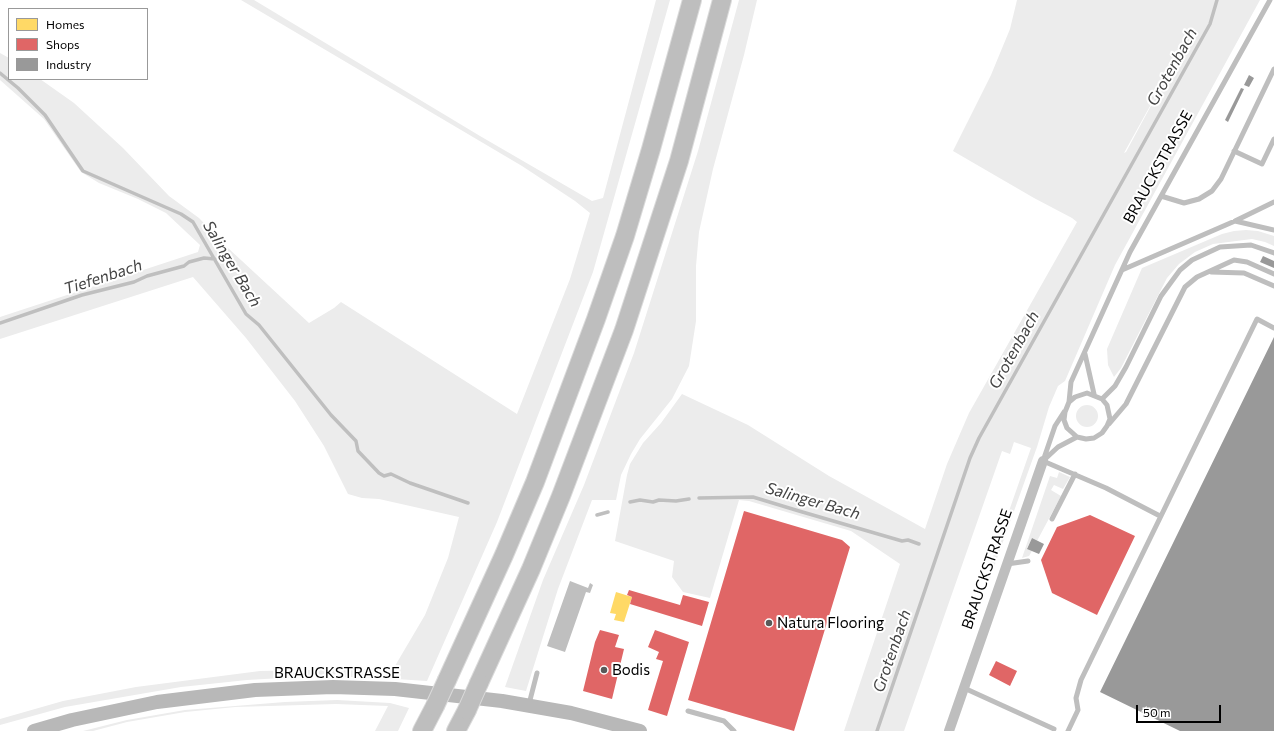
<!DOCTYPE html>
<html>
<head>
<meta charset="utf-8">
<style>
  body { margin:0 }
  #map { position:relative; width:1274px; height:731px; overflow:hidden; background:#fff; font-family:Commissioner,sans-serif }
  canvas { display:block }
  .legend { position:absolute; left:8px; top:8px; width:140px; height:72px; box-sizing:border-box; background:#fff; border:1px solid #999; margin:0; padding:5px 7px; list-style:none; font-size:12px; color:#000 }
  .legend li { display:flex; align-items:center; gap:8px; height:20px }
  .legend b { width:20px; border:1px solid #999 }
  .scale { position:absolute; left:1136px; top:705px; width:85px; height:18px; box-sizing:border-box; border:2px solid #000; border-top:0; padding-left:5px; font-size:12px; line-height:14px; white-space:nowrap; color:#000; -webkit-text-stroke:3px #fff; paint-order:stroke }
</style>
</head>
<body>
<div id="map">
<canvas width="1274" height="731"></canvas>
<ul class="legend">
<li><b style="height:11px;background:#ffd966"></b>Homes</li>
<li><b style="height:11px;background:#e06666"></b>Shops</li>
<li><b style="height:11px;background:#999"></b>Industry</li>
</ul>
<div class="scale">50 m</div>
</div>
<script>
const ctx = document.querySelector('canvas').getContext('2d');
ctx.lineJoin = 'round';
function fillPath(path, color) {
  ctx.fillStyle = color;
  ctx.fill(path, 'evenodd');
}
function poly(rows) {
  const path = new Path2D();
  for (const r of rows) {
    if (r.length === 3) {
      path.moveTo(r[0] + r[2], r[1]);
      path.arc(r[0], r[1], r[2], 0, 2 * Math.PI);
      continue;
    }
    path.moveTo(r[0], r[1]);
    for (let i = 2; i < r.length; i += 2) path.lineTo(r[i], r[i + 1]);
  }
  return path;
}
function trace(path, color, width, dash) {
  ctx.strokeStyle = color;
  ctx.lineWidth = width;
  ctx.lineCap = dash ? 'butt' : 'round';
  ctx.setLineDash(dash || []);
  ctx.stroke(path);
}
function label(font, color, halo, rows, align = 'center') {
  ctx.font = font + ' Commissioner,sans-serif';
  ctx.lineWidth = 4;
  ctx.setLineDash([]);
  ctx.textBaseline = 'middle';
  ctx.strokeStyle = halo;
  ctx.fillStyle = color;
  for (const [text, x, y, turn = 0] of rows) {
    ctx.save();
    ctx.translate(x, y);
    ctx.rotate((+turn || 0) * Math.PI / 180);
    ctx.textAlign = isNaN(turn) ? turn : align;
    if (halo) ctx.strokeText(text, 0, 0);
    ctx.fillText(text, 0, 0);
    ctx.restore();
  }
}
const green = poly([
  [241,0,254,0,480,136,592,201,603,198,656,0,670,0,593,272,497,522,427,681,364,677,299,677,247,680,181,687,65,707,0,725,0,719,63,701,136,687,260,671,362,669,392,671,425,615,448,558,459,517,379,499,362,498,348,494,324,446,295,401,246,338,193,277,0,339,0,317,198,252,200,245,166,213,138,199,99,183,81,172,44,119,0,80,0,53,9,58,9,79,40,79,74,103,123,148,169,196,199,218,228,248,309,323,334,308,341,302,517,414,570,279,590,213,575,201,522,166],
  [739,0,757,0,744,55,713,169,699,232,696,266,696,321,689,366,672,399,640,439,631,454,621,475,616,500,592,500,558,589,526,691,505,687,543,580,584,485,634,353,698,151],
  [1017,0,1260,0,1115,265,1065,381,1058,386,1049,407,1037,447,990,578,986,577,1031,448,1014,442,1010,454,1002,451,904,731,844,731,900,564,851,531,749,501,739,500,710,598,683,592,672,577,674,561,615,541,627,475,630,464,643,443,661,423,682,394,748,425,829,476,925,529,947,464,969,413,1077,222,1072,218,1034,198,953,151,991,75,1010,29],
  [1175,61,1126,152,1124,153],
  [1246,230,1258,231,1274,236,1274,246,1265,242,1252,239,1213,244,1195,252,1179,264,1167,278,1121,368,1114,377,1108,365,1107,349,1142,268,1222,234,1234,231],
  [1087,416,11],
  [1059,472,1070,477,1063,489,1054,485,1051,490,1061,496,1037,541,1032,538,1027,548,1032,551,1029,556,1022,558,1050,476,1057,478],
  [337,700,390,703,409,708,398,731,375,731,388,706,336,704,235,707,185,712,127,722,93,731,83,731,127,720,185,710,285,702]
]);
const water = poly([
  [570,581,588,588,590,583,593,585,590,593,586,592,565,652,547,646]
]);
const homes = poly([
  [616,592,632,597,624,622,614,620,616,614,610,613]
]);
const shops = poly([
  [744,511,842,540,850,547,794,731,688,700],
  [1090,515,1135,536,1097,615,1052,593,1041,560,1057,527],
  [629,590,680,605,683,595,709,602,702,626,630,604,632,597,627,595],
  [600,630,619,635,615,647,624,649,612,699,583,691,595,642],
  [655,630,689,642,667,716,648,710,663,661,656,659,659,652,648,647],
  [996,661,1017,671,1010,686,989,675]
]);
const industry = poly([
  [1249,75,1254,78,1249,87,1244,85],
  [1241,88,1244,89,1228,122,1225,120],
  [1263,256,1274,261,1274,268,1260,262],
  [1274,337,1274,731,1180,731,1100,692],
  [1032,538,1044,544,1039,554,1027,549]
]);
const stream = poly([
  [0,73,18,88,45,115,83,171,181,214,193,222,246,314,259,325,331,415,356,441,358,451,379,473,384,476,391,474,410,483,468,503],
  [0,323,82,295,134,282,147,276,184,266,189,262,204,258,215,259],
  [699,498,753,497,799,511,902,541,908,540,919,544],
  [630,502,640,500,653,502,659,500,676,501,689,499],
  [597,515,608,512],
  [877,731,970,458,979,438,1210,24,1217,0]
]);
const lane = poly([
  [1234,151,1262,164,1274,139],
  [1161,196,1184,203,1199,199,1212,191,1221,179,1274,69],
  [1235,221,1274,230],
  [1122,270,1235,221,1274,202],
  [1211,272,1244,273,1274,286],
  [1085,354,1094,394],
  [1102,399,1115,386,1126,367,1161,296,1180,270,1192,260,1220,247,1251,245,1274,253],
  [1069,402,1075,397,1087,393,1102,399,1107,405,1110,419,1107,426,1102,433,1094,438,1086,439,1077,437,1067,428,1064,420,1065,412,1069,402,1071,382,1130,252,1270,0],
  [1109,424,1126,404,1185,287,1197,277,1234,260,1247,262,1274,274],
  [1044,460,1058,447,1077,437],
  [1043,461,1106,488,1160,516],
  [1043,461,1055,426,1064,412],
  [1052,519,1075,474],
  [1007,564,1028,561],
  [964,688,1054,729],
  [529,704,537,673],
  [688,711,724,721,734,731],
  [1068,731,1078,710,1076,698,1081,680,1257,319,1274,328]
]);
const street = poly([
  [949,731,1043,461]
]);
const secondary = poly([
  [34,731,72,720,157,702,255,690,333,687,395,689,502,701,571,713,640,731]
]);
const highway = poly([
  [447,680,504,555,535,482,596,319,625,236,651,149,692,0],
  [479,683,531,569,561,496,624,330,679,161,722,0],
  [422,731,435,706],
  [456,731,467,710]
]);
const highwayBridge = poly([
  [435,706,447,680],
  [467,710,479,683]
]);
const markers = [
  [769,623,4,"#595959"],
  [604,670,4,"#595959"]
];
const streetNames = [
  ["BRAUCKSTRASSE",1158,167,-61],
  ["BRAUCKSTRASSE",987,569,-71],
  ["BRAUCKSTRASSE",337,673]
];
const poiNames = [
  ["Natura Flooring",777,623],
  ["Bodis",612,670]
];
const waterNames = [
  ["Grotenbach",1172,67,-61],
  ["Salinger Bach",232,264,59],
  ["Tiefenbach",103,277,-18],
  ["Grotenbach",1014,350,-61],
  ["Salinger Bach",813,501,16],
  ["Grotenbach",892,651,-71]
];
fillPath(green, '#ececec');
fillPath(water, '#bfbfbf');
fillPath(homes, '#ffd966');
fillPath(shops, '#e06666');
fillPath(industry, '#999');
trace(stream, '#bfbfbf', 3.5);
trace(highway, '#dbdbdb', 20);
trace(lane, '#bebebe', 5);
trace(street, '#bebebe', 10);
trace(secondary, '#b8b8b8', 14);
trace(highway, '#bebebe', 18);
trace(highwayBridge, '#dbdbdb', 20, []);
trace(highwayBridge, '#bebebe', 18);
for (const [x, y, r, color] of markers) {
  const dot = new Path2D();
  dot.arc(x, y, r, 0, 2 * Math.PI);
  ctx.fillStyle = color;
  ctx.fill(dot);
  trace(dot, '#fff', 1.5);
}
label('15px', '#000', '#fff', streetNames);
label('15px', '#000', '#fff', poiNames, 'left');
label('italic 16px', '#444', '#fff', waterNames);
</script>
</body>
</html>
